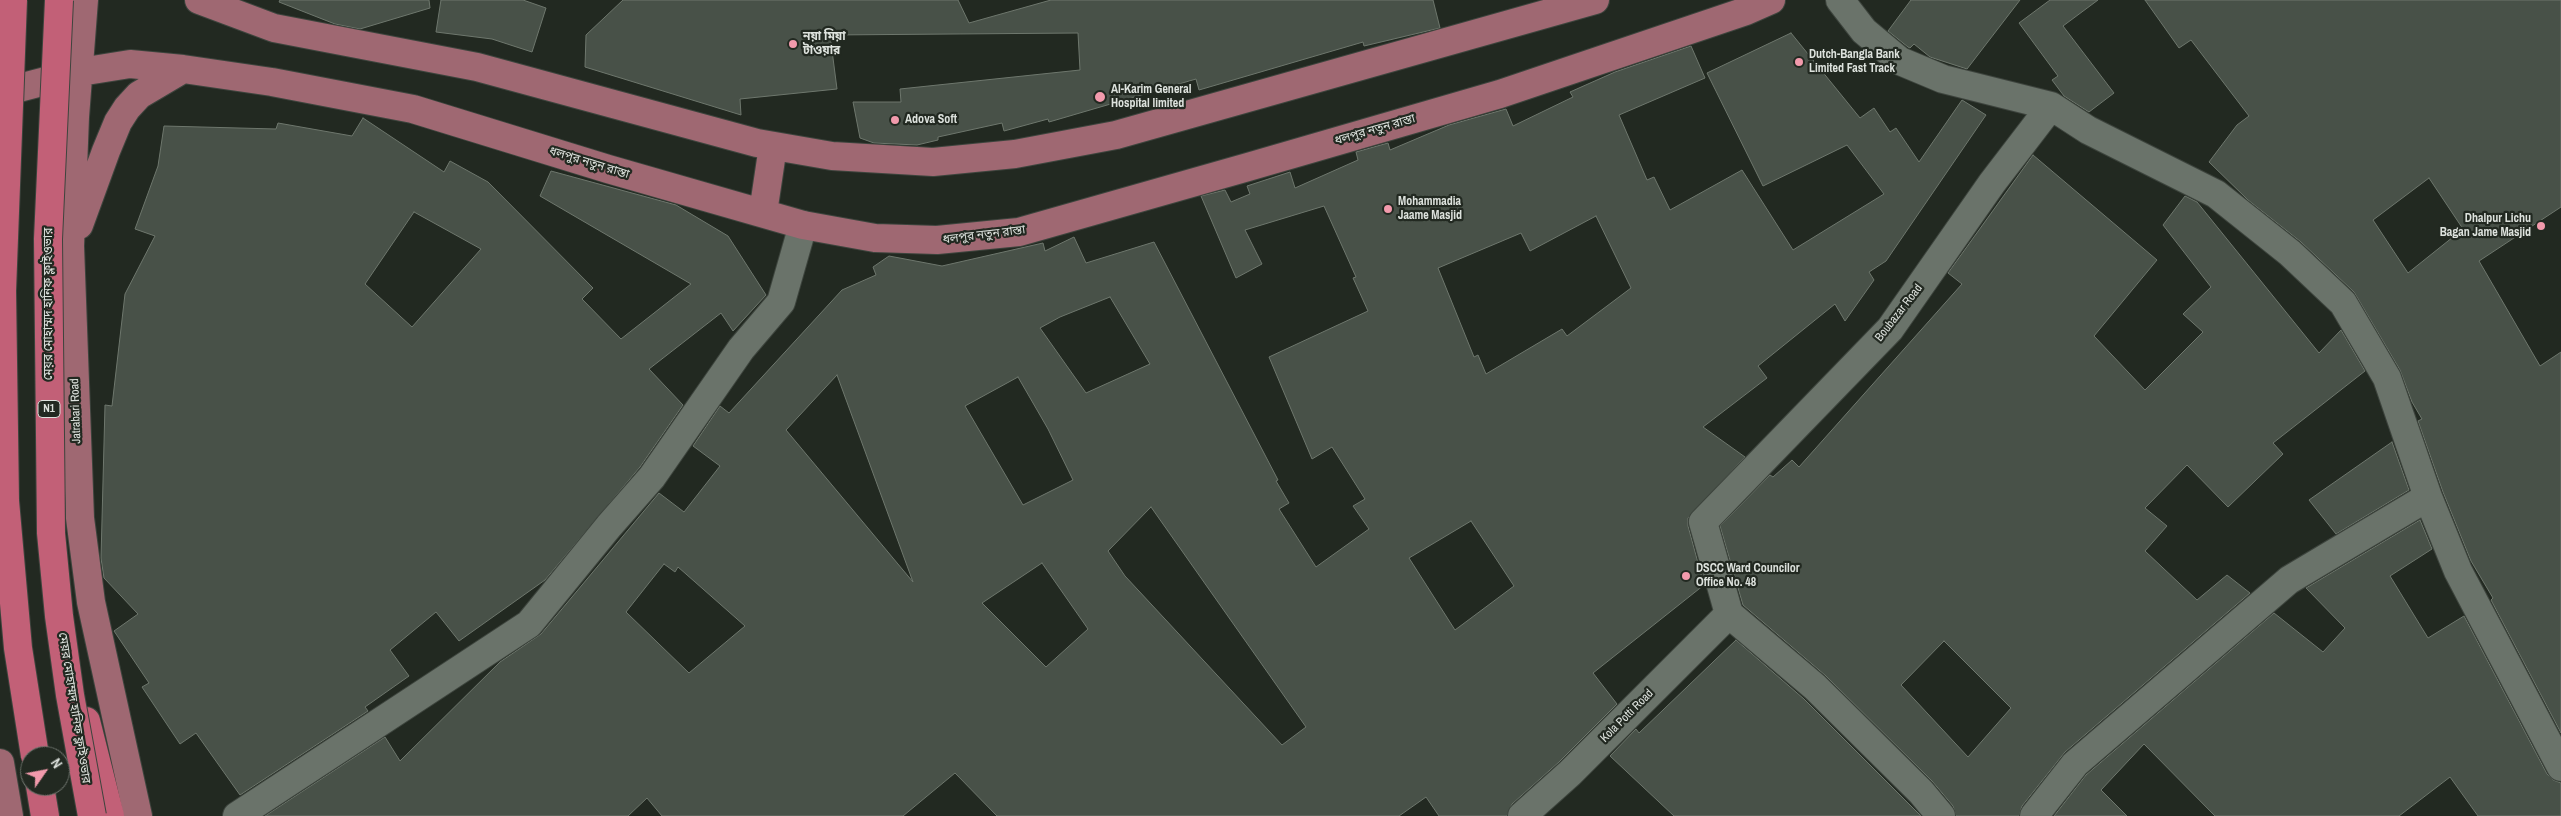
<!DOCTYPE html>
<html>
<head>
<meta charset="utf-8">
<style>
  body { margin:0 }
  #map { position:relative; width:2561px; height:816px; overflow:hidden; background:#222921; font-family:"Archivo Narrow",sans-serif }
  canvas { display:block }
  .north { position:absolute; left:20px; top:746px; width:50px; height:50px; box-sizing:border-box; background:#222921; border:1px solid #6d736c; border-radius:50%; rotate:57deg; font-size:14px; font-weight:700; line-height:20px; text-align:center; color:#dde2dd }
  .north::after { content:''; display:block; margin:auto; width:18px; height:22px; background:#f29aac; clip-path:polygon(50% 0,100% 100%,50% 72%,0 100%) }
</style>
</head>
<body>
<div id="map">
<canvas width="2561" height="816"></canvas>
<div class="north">N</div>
</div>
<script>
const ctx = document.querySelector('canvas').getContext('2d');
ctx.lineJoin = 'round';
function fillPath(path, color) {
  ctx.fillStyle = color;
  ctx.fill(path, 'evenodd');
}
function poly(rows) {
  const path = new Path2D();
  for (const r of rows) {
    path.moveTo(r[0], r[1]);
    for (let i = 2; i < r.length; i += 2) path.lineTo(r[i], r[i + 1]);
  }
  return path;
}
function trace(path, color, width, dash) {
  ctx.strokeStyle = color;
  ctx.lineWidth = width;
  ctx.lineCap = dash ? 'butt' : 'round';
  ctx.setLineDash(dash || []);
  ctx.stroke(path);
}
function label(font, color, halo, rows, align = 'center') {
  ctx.font = font + ' "Archivo Narrow","Noto Sans Bengali",sans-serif';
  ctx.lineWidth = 4.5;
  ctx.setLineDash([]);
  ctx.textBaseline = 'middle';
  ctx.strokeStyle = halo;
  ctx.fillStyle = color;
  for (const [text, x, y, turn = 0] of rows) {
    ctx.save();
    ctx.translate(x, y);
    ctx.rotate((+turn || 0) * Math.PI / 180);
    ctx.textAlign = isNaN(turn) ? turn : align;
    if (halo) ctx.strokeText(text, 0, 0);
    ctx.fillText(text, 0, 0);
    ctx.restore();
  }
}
const building = poly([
  [280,0,429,0,430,8,360,29,335,24,279,2,280,0],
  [441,0,523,0,546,8,532,52,492,39,436,32,441,0],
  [623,0,958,0,969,23,1051,0,1433,0,1440,28,1364,46,1363,42,1199,90,1196,79,1049,122,1048,119,1004,131,1002,123,938,137,938,140,917,145,874,143,860,138,853,102,901,102,900,89,1080,70,1078,33,830,35,837,89,740,99,741,115,585,67,586,35,623,0],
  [1911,0,2020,0,1967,69,1930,57,1914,44,1910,48,1908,47,1888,31,1911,0],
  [2050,0,2098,0,2063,26,2114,93,2089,112,2064,96,2052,80,2058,76,2019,23,2050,0],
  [2145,0,2561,0,2561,207,2479,261,2540,366,2561,352,2561,733,2491,600,2493,598,2471,561,2443,492,2418,421,2422,419,2412,402,2400,370,2354,292,2301,242,2248,200,2209,162,2237,125,2249,116,2191,40,2179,48,2145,0],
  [2429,178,2463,229,2408,273,2373,220,2429,178],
  [1791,33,1860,118,1874,108,1890,132,1896,128,1919,162,1962,100,1986,115,1886,261,1869,272,1874,280,1845,321,1835,304,1758,366,1767,378,1703,427,1745,457,1688,518,1688,526,1704,585,1593,673,1617,704,1559,762,1512,804,1507,816,1439,816,1426,797,1399,816,997,816,955,773,903,816,662,816,647,798,628,816,265,816,385,737,400,761,500,662,541,634,659,493,684,512,720,466,693,446,720,406,729,413,842,290,876,275,873,267,889,256,942,266,1043,243,1045,251,1074,237,1086,263,1154,242,1278,480,1276,481,1289,503,1279,509,1316,567,1369,529,1353,506,1365,499,1332,447,1312,459,1269,357,1368,311,1353,278,1356,277,1324,206,1245,230,1262,264,1236,278,1201,196,1225,190,1231,202,1250,194,1247,186,1290,172,1295,188,1358,160,1356,152,1388,143,1390,150,1449,125,1506,109,1513,126,1573,97,1570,92,1615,72,1691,46,1705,78,1619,115,1647,180,1654,177,1670,210,1742,170,1793,250,1884,194,1847,145,1763,186,1707,73,1791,33],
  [1596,216,1631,288,1567,336,1562,329,1486,374,1478,355,1474,357,1438,268,1521,233,1530,251,1596,216],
  [1110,297,1150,364,1086,393,1040,328,1060,317,1110,297],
  [837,375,913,582,786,430,837,375],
  [1018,377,1048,429,1073,480,1023,505,965,406,1018,377],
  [1151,507,1306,727,1282,745,1125,576,1108,551,1151,507],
  [1471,521,1514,586,1455,630,1409,558,1471,521],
  [1042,563,1088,629,1046,667,982,603,1042,563],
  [664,564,675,572,678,567,745,626,689,673,626,612,664,564],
  [363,118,444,172,450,161,488,182,593,288,582,299,621,339,691,284,540,196,551,171,676,205,728,236,766,295,733,331,721,313,649,369,683,405,640,467,545,580,459,641,436,612,390,650,409,676,365,707,368,711,240,795,196,733,180,744,142,687,149,683,114,631,138,614,104,578,101,558,105,405,112,406,125,294,155,236,135,229,158,166,164,126,276,129,278,123,352,136,363,118],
  [414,212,481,249,412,327,365,284,414,212],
  [2033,155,2157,260,2094,336,2145,390,2203,332,2183,314,2211,287,2163,225,2185,196,2197,202,2319,353,2341,330,2365,371,2273,443,2283,454,2228,507,2187,465,2145,508,2167,526,2145,551,2197,600,2227,575,2250,593,2065,752,2022,806,2019,816,1956,816,1953,806,1932,781,1826,676,1743,605,1720,526,1770,475,1773,477,1792,460,1799,467,1962,284,1948,273,2033,155],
  [1944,641,2011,708,1968,757,1901,685,1944,641],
  [2392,442,2409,490,2336,534,2309,500,2392,442],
  [2420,520,2432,549,2390,576,2428,638,2464,616,2547,774,2553,780,2561,783,2561,816,2478,816,2450,777,2399,816,2215,816,2144,744,2101,790,2127,816,2054,816,2086,775,2274,613,2323,652,2345,628,2306,588,2420,520],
  [1736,640,1804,699,1921,816,1674,816,1610,756,1636,729,1639,733,1736,640]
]);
const minor = poly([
  [1840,0,1864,31,1900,61,1943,79,2051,106,2088,130,2216,194,2290,253,2343,303,2387,378,2428,497,2458,571,2561,767],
  [237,816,529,624,609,526,652,477,741,349,781,302,803,225],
  [1522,816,1570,773,1729,614],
  [1941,816,1921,792,1815,687,1729,614,1703,522,1890,329,1992,183,2051,106],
  [2034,816,2075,764,2289,580,2428,497]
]);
const major = poly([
  [84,0,75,117,70,246,80,518,91,602,138,816],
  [199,0,274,28,477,67,757,143,832,156,933,162,1015,154,1116,135,1595,0],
  [0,93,80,72,130,64,183,69,272,82,413,109,608,169,803,225,875,238,937,240,1019,232,1248,167,1500,94,1746,11,1771,0],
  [763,213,773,146],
  [79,225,106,151,118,122,127,108,139,95,183,69],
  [0,763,9,816]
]);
const highway = poly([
  [86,721,110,816],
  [40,786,45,816]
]);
const highwayBridge = poly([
  [13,0,2,291,5,501,18,648,35,756],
  [59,0,48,239,51,533,59,616,70,695,92,816]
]);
const markers = [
  [793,44,5,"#f29aac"],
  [1799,62,5,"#f29aac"],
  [1100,97,6,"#f29aac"],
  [895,120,5,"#f29aac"],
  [1388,209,5,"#f29aac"],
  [2541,226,5,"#f29aac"],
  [1686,576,5,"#f29aac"]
];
const shields = [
  [49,409,22]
];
const shieldNames = [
  ["N1",49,409]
];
const poiNames = [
  ["নয়া মিয়া",803,37],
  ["টাওয়ার",803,51],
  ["Dutch-Bangla Bank",1809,55],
  ["Limited Fast Track",1809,69],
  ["Al-Karim General",1111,90],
  ["Hospital limited",1111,104],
  ["Adova Soft",905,120],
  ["Mohammadia",1398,202],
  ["Jaame Masjid",1398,216],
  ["Dhalpur Lichu",2531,219,"right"],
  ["Bagan Jame Masjid",2531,233,"right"],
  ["DSCC Ward Councilor",1696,569],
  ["Office No. 48",1696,583]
];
const streetNames = [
  ["ধলপুর নতুন রাস্তা",1375,130,-16],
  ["ধলপুর নতুন রাস্তা",589,163,17],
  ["ধলপুর নতুন রাস্তা",984,235,-7],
  ["মেয়র মোহাম্মদ হানিফ ফ্লাইওভার",49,304,-90],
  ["Boubazar Road",1899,313,-52],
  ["Jatrabari Road",76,411,-92],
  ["মেয়র মোহাম্মদ হানিফ ফ্লাইওভার",74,708,81],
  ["Kola Potti Road",1627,716,-45]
];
fillPath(building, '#485148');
trace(building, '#6e776d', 1);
trace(minor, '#3d443d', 30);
trace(major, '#3d443d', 30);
trace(highway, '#3d443d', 30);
trace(minor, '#6a736a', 28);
trace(major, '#9f6872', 28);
trace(highway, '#c26077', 28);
trace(highwayBridge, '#3d443d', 30, []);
trace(highwayBridge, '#c26077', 28);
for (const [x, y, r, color] of markers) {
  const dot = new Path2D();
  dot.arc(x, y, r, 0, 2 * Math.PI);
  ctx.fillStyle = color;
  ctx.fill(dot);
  trace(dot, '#222921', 2);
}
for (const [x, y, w] of shields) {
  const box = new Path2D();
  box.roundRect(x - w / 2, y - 8.5, w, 17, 4);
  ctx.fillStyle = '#222921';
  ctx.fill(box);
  trace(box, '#dde2dd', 1);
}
label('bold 11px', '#dde2dd', null, shieldNames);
label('bold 12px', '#dde2dd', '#222921', poiNames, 'left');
label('12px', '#dde2dd', '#222921', streetNames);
</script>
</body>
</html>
